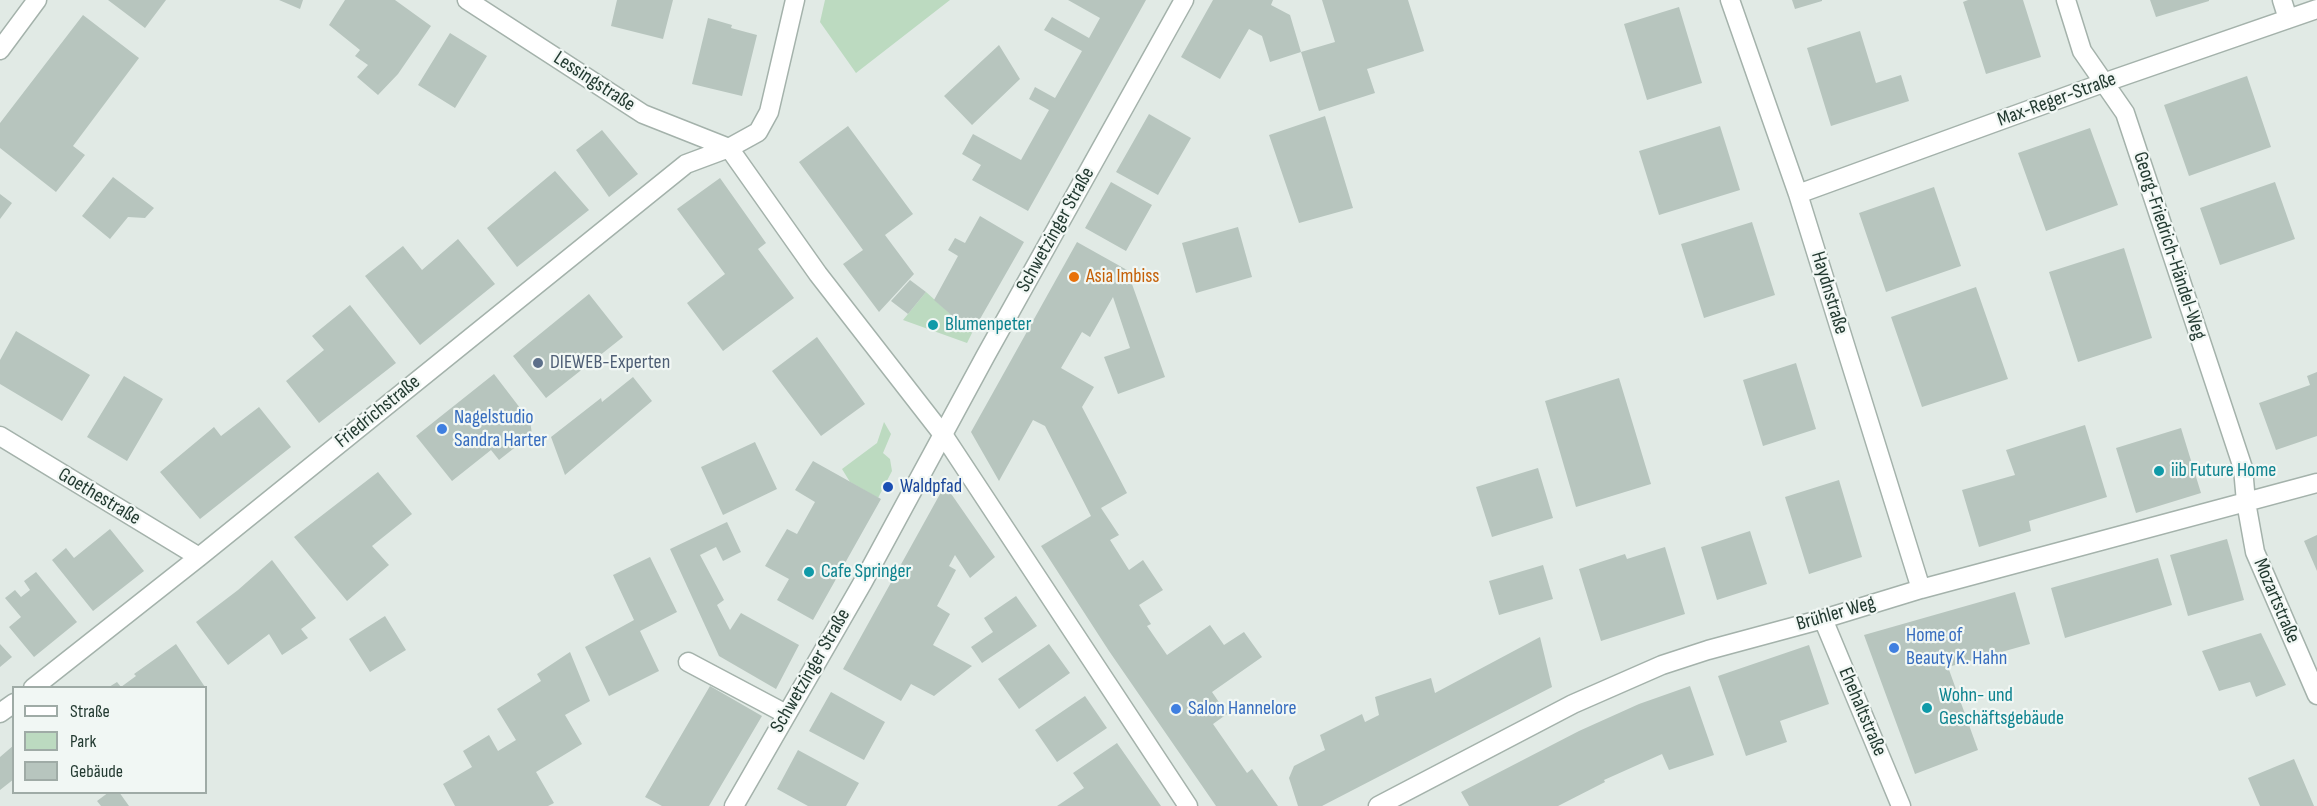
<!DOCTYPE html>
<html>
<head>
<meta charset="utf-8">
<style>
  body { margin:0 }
  #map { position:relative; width:2317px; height:806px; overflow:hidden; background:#e1eae5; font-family:"Sofia Sans Condensed",sans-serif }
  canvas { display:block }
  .legend { position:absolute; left:12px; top:686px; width:195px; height:108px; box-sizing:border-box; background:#f1f7f4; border:2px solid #9faba6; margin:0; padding:8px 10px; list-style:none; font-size:18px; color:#233a31 }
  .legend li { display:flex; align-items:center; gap:12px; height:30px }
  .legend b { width:30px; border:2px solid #9faba6 }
</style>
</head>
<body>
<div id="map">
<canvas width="2317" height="806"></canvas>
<ul class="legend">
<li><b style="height:8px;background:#fff"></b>Straße</li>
<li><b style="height:16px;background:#bcdac0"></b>Park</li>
<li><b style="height:16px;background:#b7c5be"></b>Gebäude</li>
</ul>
</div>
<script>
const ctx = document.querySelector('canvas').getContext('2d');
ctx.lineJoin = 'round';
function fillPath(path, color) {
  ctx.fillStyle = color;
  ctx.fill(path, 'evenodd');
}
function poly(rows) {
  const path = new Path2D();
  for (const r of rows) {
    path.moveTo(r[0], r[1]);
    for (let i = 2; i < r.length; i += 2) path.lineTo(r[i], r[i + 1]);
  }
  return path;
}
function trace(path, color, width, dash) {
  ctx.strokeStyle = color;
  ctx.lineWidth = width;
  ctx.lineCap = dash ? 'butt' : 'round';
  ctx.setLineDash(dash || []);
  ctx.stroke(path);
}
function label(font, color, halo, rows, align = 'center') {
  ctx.font = font + ' "Sofia Sans Condensed",sans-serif';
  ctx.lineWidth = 4.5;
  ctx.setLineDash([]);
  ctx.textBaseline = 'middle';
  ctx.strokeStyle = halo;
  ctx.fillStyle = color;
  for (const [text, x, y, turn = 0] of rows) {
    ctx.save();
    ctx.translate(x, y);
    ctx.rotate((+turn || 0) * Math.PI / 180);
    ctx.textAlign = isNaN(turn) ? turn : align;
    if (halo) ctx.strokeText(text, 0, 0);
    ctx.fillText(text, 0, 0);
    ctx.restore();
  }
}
const green = poly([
  [825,0,950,0,856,73,820,22],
  [926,292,972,333,967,343,903,320],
  [884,422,891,434,883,453,890,459,892,471,878,498,850,482,842,469,877,443]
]);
const building = poly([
  [108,0,166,0,145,28],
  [279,0,303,0,300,9],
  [345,0,395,0,431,26,398,74,378,95,357,77,368,65,355,56,360,50,329,25],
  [617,0,673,0,663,39,611,26],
  [1068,0,1146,0,1028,211,972,180,981,165,962,154,973,134,1021,160,1049,110,1029,99,1035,87,1055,98,1082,51,1044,30,1052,17,1089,38,1100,18],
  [1213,0,1273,0,1271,5,1290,15,1301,52,1270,62,1262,36,1249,29,1220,79,1181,57],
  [1322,0,1408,0,1424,51,1367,69,1375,93,1319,111,1301,52,1335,42],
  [1792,0,1822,0,1822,1,1795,9],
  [1968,0,2023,0,2041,57,1986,74,1963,2],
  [2150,0,2209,0,2209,1,2156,17],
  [1679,7,1702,83,1647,100,1624,24],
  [83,15,139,58,73,146,85,155,56,192,0,148,0,123],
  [708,18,732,25,731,28,757,35,742,96,692,84],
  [1860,31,1876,83,1901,75,1909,101,1831,126,1807,48],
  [450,33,487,56,455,108,418,85],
  [999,45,1020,79,972,125,944,96],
  [2247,76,2271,147,2189,176,2164,105],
  [1149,114,1191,138,1158,195,1116,172],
  [1325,116,1353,208,1299,223,1269,135],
  [848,126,913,214,885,235,914,274,879,312,843,264,863,250,799,162],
  [1720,126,1740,190,1659,215,1639,151],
  [2090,128,2118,205,2046,231,2018,153],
  [602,130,638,174,609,197,576,150],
  [555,171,589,210,517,267,487,228],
  [113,177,154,208,145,218,128,217,110,239,82,216],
  [720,178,766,243,758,249,794,298,723,351,687,303,725,274,677,209],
  [1111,182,1152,205,1126,251,1085,228],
  [2275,182,2295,239,2220,265,2200,208],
  [1934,187,1961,266,1886,292,1859,213],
  [0,194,12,203,0,219],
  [980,216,1024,242,972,333,934,300,958,256,948,250,955,238,965,243],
  [1752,222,1775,295,1704,318,1681,244],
  [1238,227,1252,277,1196,293,1182,243],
  [458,239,495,284,420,345,365,276,403,246,422,270],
  [1077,242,1127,270,1165,377,1118,394,1104,357,1130,348,1113,297,1090,337,1082,332,1061,368,1094,387,1082,407,1127,493,1101,508,1119,535,1110,540,1129,570,1143,560,1163,590,1139,605,1151,624,1147,626,1167,655,1210,625,1224,645,1244,632,1262,657,1212,692,1227,714,1213,724,1247,773,1252,769,1278,806,1216,806,1109,651,1041,546,1091,516,1045,426,1033,420,999,481,971,432],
  [2124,248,2152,338,2078,362,2049,272],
  [910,280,926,292,908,314,891,301],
  [1976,287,2008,379,1922,407,1891,317],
  [589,294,623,337,546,398,513,356],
  [350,305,396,363,319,423,286,381,324,350,312,336],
  [16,331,90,375,62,421,0,384,0,360],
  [817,337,865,404,821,436,772,371],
  [1796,363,1816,429,1763,446,1743,380],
  [2317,372,2317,436,2276,450,2259,403,2310,385,2307,376],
  [494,374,530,421,532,434,499,460,491,450,452,481,416,436],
  [124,376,163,399,127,461,87,437],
  [633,377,652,401,565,475,551,437,601,398,602,402],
  [1619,378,1651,484,1576,507,1545,401],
  [259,407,291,447,200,519,160,472,214,427,221,436],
  [2085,425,2107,497,2029,521,2031,531,1979,547,1962,490,2015,475,2006,450],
  [2181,428,2201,493,2136,513,2116,448],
  [755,442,777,489,723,515,701,467],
  [813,461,881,499,813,620,777,600,789,579,765,566,787,529,797,534,815,502,795,490],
  [1538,468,1553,518,1492,537,1476,487],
  [378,472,412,514,372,546,389,565,347,601,294,537],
  [1839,480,1862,557,1809,574,1785,497],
  [945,485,995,557,970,578,955,555,949,566,956,570,937,606,950,614,933,645,972,666,934,696,911,684,901,701,843,669],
  [727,522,741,552,723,561,716,547,700,555,724,600,717,605,730,630,741,613,799,645,776,689,719,656,670,549],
  [110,529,144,571,93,611,52,560,66,548,74,558],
  [1750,531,1767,584,1717,600,1701,547],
  [2317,535,2317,571,2304,541],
  [2227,539,2244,600,2188,616,2170,555],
  [1665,547,1685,614,1601,641,1579,569,1625,554,1627,559],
  [650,557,677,612,640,631,659,671,609,696,585,647,634,620,613,575],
  [2158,558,2172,605,2065,638,2051,588],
  [272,560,316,618,301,629,308,638,282,655,269,634,228,665,196,622,238,590],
  [1543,565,1553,599,1499,615,1489,581],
  [36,572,77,622,34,657,9,627,21,617,5,598,15,590,21,597,30,590,24,581],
  [2015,592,2030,644,1948,667,1978,750,1915,774,1864,635],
  [1016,596,1037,626,982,663,971,647,993,632,984,618],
  [385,616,406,650,370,672,349,639],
  [2261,633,2286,685,2256,697,2250,682,2219,691,2202,651],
  [1540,637,1552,687,1322,806,1298,806,1289,778,1294,766,1325,750,1320,735,1362,714,1365,722,1379,715,1375,697,1431,678,1435,693],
  [0,644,12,657,0,667],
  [176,644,205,687,109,687,117,682,121,687,136,676,134,674],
  [1049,644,1070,673,1019,709,998,679],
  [1809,645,1829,704,1780,721,1787,742,1746,756,1718,676],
  [570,652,590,701,565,715,582,744,536,772,554,803,548,806,455,806,443,784,472,767,463,751,489,735,498,751,516,740,497,709,541,681,537,674],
  [710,686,762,716,709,806,662,806,645,797],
  [1690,686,1714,755,1669,770,1662,754,1604,780,1605,782,1558,806,1469,806,1461,792,1579,731,1639,704],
  [831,692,885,722,864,760,809,731],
  [1085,696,1107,728,1057,762,1035,730],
  [1117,743,1161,806,1057,806,1084,788,1073,773],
  [14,745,14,779,0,790,0,757],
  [798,750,859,783,846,806,808,806,777,789],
  [2294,759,2314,806,2260,806,2248,778],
  [109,792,119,792,129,806,101,806,97,801]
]);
const service = poly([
  [688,662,786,714]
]);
const minor = poly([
  [467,0,643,114,729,148],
  [1730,0,1798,194,1921,589],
  [2066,0,2082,51,2125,113,2243,468,2246,502,2255,552,2317,695],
  [2282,0,2288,19],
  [0,50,37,0],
  [729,148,818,274,944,436,1188,806],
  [1798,194,2103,83,2317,9],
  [0,436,199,557],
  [1823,619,1901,806],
  [33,688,199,557,686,164,729,148,758,132,769,112,795,0],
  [0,713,14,703],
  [1378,806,1573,704,1662,665,1708,650,1823,619,1921,589,2317,483]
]);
const tertiary = poly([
  [734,806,863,582,986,355,1184,0]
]);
const markers = [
  [1074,277,6,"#e8710a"],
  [933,325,6,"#0f9aa8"],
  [538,363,6,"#5c6f8a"],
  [442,429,6,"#3f7fe0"],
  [2159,471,6,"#0f9aa8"],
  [888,487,6,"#1a4fb4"],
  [809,572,6,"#0f9aa8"],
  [1894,648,6,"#3f7fe0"],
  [1927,708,6,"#0f9aa8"],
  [1176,709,6,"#3f7fe0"]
];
const streetNames = [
  ["Lessingstraße",594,82,33],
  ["Max-Reger-Straße",2057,100,-20],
  ["Schwetzinger Straße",1056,230,-61],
  ["Georg-Friedrich-Händel-Weg",2169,246,72],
  ["Haydnstraße",1829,293,73],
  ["Friedrichstraße",378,412,-39],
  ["Goethestraße",99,497,31],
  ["Mozartstraße",2276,601,67],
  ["Brühler Weg",1836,614,-16],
  ["Schwetzinger Straße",811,671,-60],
  ["Ehehaltstraße",1862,712,67]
];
const foodNames = [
  ["Asia Imbiss",1086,277]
];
const cultureNames = [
  ["Blumenpeter",945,325],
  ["iib Future Home",2171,471],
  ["Cafe Springer",821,572],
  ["Wohn- und",1939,696],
  ["Geschäftsgebäude",1939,719]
];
const serviceNames = [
  ["DIEWEB-Experten",550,363]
];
const shopNames = [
  ["Nagelstudio",454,418],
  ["Sandra Harter",454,441],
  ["Home of",1906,636],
  ["Beauty K. Hahn",1906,659],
  ["Salon Hannelore",1188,709]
];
const transitNames = [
  ["Waldpfad",900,487]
];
fillPath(green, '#bcdac0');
fillPath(building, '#b7c5be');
trace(service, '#a4b2ab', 21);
trace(minor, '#a4b2ab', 21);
trace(tertiary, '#a4b2ab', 21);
trace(service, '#fff', 18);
trace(minor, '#fff', 18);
trace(tertiary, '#fff', 18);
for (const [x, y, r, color] of markers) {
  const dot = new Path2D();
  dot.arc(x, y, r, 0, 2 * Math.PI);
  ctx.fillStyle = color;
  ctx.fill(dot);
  trace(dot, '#f1f7f4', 2);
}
label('20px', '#233a31', '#f1f7f4', streetNames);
label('20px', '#c56008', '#f1f7f4', foodNames, 'left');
label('20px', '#0d838f', '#f1f7f4', cultureNames, 'left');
label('20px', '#4e5e75', '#f1f7f4', serviceNames, 'left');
label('20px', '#366cbe', '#f1f7f4', shopNames, 'left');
label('20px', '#164399', '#f1f7f4', transitNames, 'left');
</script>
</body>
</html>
